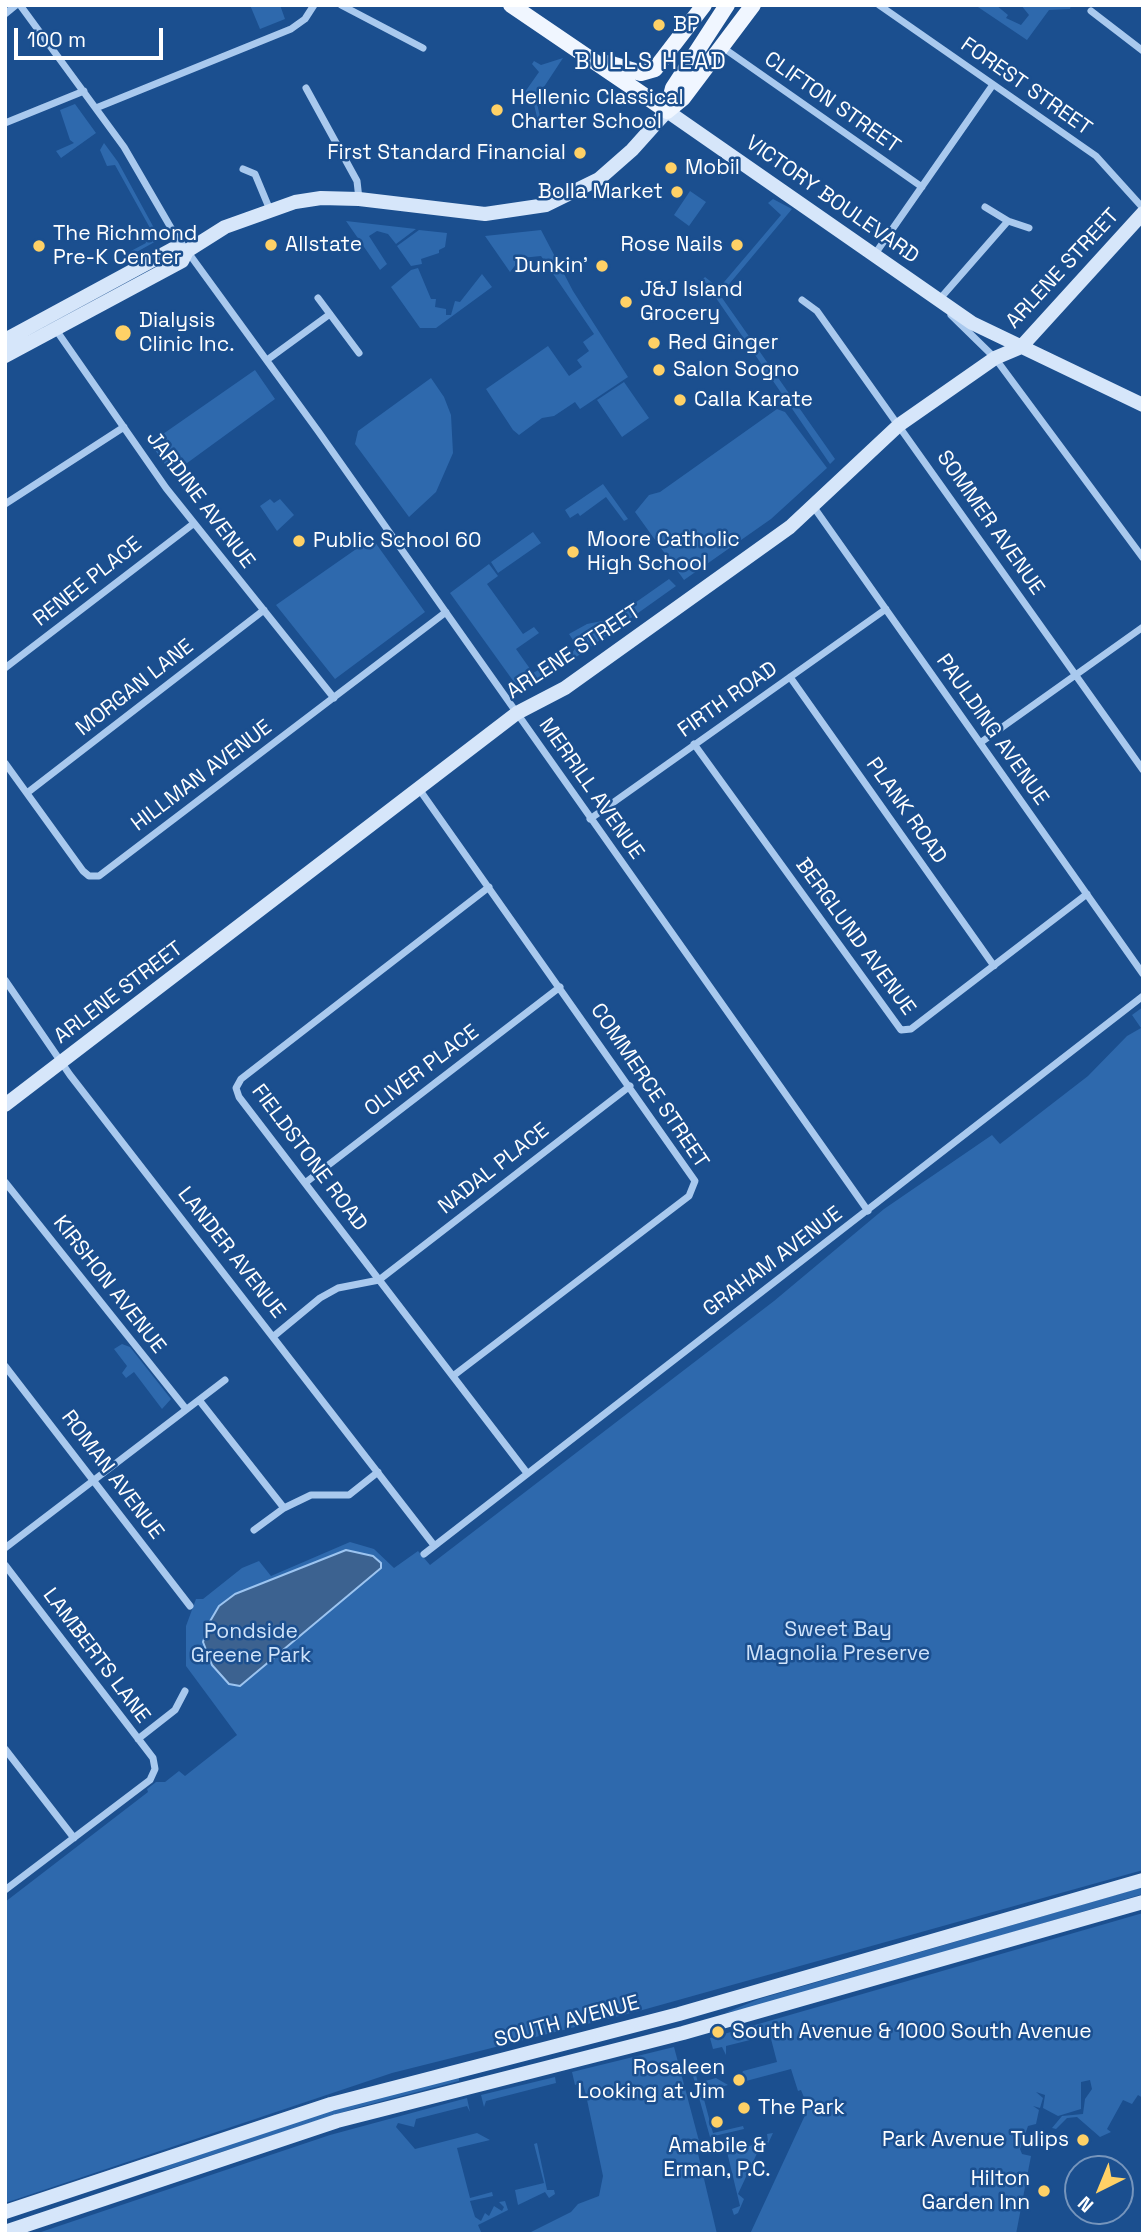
<!DOCTYPE html>
<html>
<head>
<meta charset="utf-8">
<style>
  body { margin:0 }
  #map { position:relative; width:1148px; height:2239px; overflow:hidden; background:#1b4f8f; font-family:"Space Grotesk",sans-serif }
  canvas { display:block }
  .frame { position:absolute; inset:0; border:7px solid #fff; pointer-events:none }
  .north { position:absolute; left:1064px; top:2155px; width:70px; height:70px; box-sizing:border-box; background:#1b4f8f; border:2px solid #7695bc; border-radius:50%; rotate:223deg; font-size:19px; font-weight:700; line-height:28px; text-align:center; color:#fff }
  .north::after { content:''; display:block; margin:auto; width:24px; height:32px; background:#ffd166; clip-path:polygon(50% 0,100% 100%,50% 72%,0 100%) }
  .scale { position:absolute; left:14px; top:28px; width:149px; height:32px; box-sizing:border-box; border:4px solid #fff; border-top:0; padding-left:9px; font-size:21px; line-height:24px; white-space:nowrap; color:#fff; -webkit-text-stroke:5px #1b4f8f; paint-order:stroke }
</style>
</head>
<body>
<div id="map">
<canvas width="1148" height="2239"></canvas>
<div class="frame"></div>
<div class="north">N</div>
<div class="scale">100 m</div>
</div>
<script>
const ctx = document.querySelector('canvas').getContext('2d');
ctx.lineJoin = 'round';
function fillPath(path, color) {
  ctx.fillStyle = color;
  ctx.fill(path, 'evenodd');
}
function poly(rows) {
  const path = new Path2D();
  for (const r of rows) {
    path.moveTo(r[0], r[1]);
    for (let i = 2; i < r.length; i += 2) path.lineTo(r[i], r[i + 1]);
  }
  return path;
}
function trace(path, color, width, dash) {
  ctx.strokeStyle = color;
  ctx.lineWidth = width;
  ctx.lineCap = dash ? 'butt' : 'round';
  ctx.setLineDash(dash || []);
  ctx.stroke(path);
}
function label(font, color, halo, rows, align = 'center') {
  ctx.font = font + ' "Space Grotesk",sans-serif';
  ctx.lineWidth = 5;
  ctx.setLineDash([]);
  ctx.textBaseline = 'middle';
  ctx.strokeStyle = halo;
  ctx.fillStyle = color;
  for (const [text, x, y, turn = 0] of rows) {
    ctx.save();
    ctx.translate(x, y);
    ctx.rotate((+turn || 0) * Math.PI / 180);
    ctx.textAlign = isNaN(turn) ? turn : align;
    if (halo) ctx.strokeText(text, 0, 0);
    ctx.fillText(text, 0, 0);
    ctx.restore();
  }
}
const green = poly([
  [250,5,280,5,285,19,260,29],
  [975,5,996,5,1008,15,1006,18,1021,25,1029,15,1021,5,1071,5,1070,9,1049,10,1027,40],
  [563,58,536,99,543,130,540,130,533,100,520,99,539,72,532,64,534,61,541,65],
  [75,104,96,133,61,158,56,151,74,143,70,140,60,110],
  [104,143,118,162,160,239,133,254,131,251,146,243,143,234,150,228,115,165,107,166,100,150],
  [690,191,706,202,689,226,674,215],
  [773,199,792,209,720,295,835,459,830,464,703,279,705,277,719,288,781,215,768,203],
  [346,221,416,229,396,244,388,234,377,231,369,236,387,264,380,270],
  [419,230,447,233,445,247,439,250,439,253,421,259,422,264,411,266,397,246],
  [541,230,573,291,628,377,580,409,575,402,554,416,542,418,519,435,513,430,486,389,548,346,569,376,582,367,577,360,589,351,583,342,594,334,541,256,521,258,510,272,485,236],
  [418,268,431,299,436,299,435,307,446,309,446,315,451,315,455,301,460,302,482,274,492,287,436,328,420,328,391,287,411,270],
  [255,370,275,399,172,474,150,443],
  [431,378,444,397,451,415,453,453,436,492,409,517,355,444,358,431],
  [624,382,649,418,622,437,597,400],
  [777,409,785,412,827,468,771,519,684,580,635,512,649,495,660,492],
  [603,484,628,519,624,521,606,497,580,516,578,513,570,518,565,510],
  [270,499,274,503,280,499,294,515,277,531,260,506],
  [533,532,541,543,498,573,491,562],
  [372,538,425,612,335,679,276,605],
  [489,564,498,576,487,584,523,634,534,627,539,633,516,649,533,673,560,658,565,665,519,689,450,593],
  [669,579,676,586,572,660,569,657,577,646,569,634,587,624,612,619],
  [1143,1007,1143,1870,639,2011,392,2073,5,2203,5,1902,148,1792,147,1789,156,1782,165,1782,179,1771,185,1776,237,1735,186,1666,186,1626,196,1599,203,1599,242,1568,259,1561,271,1576,350,1542,374,1549,394,1568,418,1551,430,1565,774,1301,884,1209,992,1135,1000,1144,1088,1076,1127,1036,1141,1028,1132,1015],
  [122,1344,130,1347,171,1399,162,1409,134,1372,126,1378,122,1373,127,1366,114,1349],
  [1143,1887,1143,1894,764,2005,725,2013,759,1999],
  [1143,1913,1143,2098,1138,2095,1132,2104,1123,2100,1107,2129,1111,2132,1100,2137,1077,2117,1067,2118,1056,2129,1052,2128,1062,2116,1083,2114,1085,2099,1092,2089,1090,2080,1081,2082,1081,2109,1058,2116,1043,2108,1045,2095,1036,2092,1043,2098,1040,2108,1033,2106,1039,2110,1036,2124,1028,2126,1020,2149,1022,2154,1031,2156,1016,2234,750,2234,807,2111,800,2108,807,2105,801,2090,798,2091,791,2069,746,2081,740,2077,743,2071,777,2062,770,2035,726,2046,726,2055,722,2047,713,2049,710,2038],
  [674,2047,699,2141,696,2145,717,2234,527,2234,571,2212,578,2204,599,2196,603,2176,586,2095,582,2082,575,2085,572,2072],
  [696,2075,698,2083,716,2078,728,2085,702,2092,713,2133,743,2126,744,2129,710,2137,693,2076],
  [459,2076,459,2081,356,2108,166,2170,155,2170,355,2101],
  [555,2077,556,2083,486,2101,484,2107,481,2095],
  [467,2098,470,2112,467,2106,416,2119,414,2127,398,2123,396,2127,415,2149,477,2133,490,2140,457,2148,470,2198,492,2192,493,2196,470,2201,475,2217,481,2221,485,2213,489,2216,494,2206,502,2211,504,2207,499,2202,505,2201,508,2210,478,2225,482,2234,35,2234,330,2135],
  [773,2133,766,2148,760,2147,738,2194,744,2199,738,2213,734,2215,732,2209,740,2206,727,2152,768,2141,767,2134],
  [537,2143,547,2190,554,2190,555,2194,549,2198,545,2192,518,2205,515,2190,544,2183,534,2144]
]);
const water = poly([
  [346,1550,373,1556,381,1563,381,1568,240,1686,229,1684,212,1665,203,1642,209,1623,219,1606,235,1594,346,1550]
]);
const street = poly([
  [20,5,124,147,174,233,318,431,868,1211],
  [341,5,423,48],
  [879,5,1096,156,1143,208],
  [1091,11,1143,51],
  [5,14,16,5],
  [722,47,922,187],
  [306,88,357,181,359,199],
  [96,108,291,29,305,19,314,5],
  [5,123,84,91],
  [243,169,255,174,270,210],
  [985,207,1008,221,1029,228],
  [875,254,992,86],
  [318,298,359,353],
  [802,300,817,311,1143,770],
  [938,301,1008,221],
  [951,315,995,358,1143,558],
  [54,327,166,488,334,698],
  [267,360,330,314],
  [5,504,124,427],
  [813,506,1143,974],
  [5,668,193,524],
  [790,677,994,966],
  [980,743,1143,627],
  [694,744,901,1030,911,1029,1087,894],
  [5,763,83,871,89,876,99,876,446,612],
  [419,789,695,1181,689,1196,453,1376],
  [27,793,264,610],
  [590,819,886,609],
  [489,887,241,1079,236,1088,239,1097,527,1473],
  [5,980,70,1075,433,1544],
  [5,1182,186,1409],
  [305,1183,560,987],
  [274,1336,320,1298,338,1288,379,1280,630,1086],
  [5,1366,190,1606],
  [199,1400,284,1508],
  [254,1530,284,1508,311,1495,349,1495,378,1472],
  [5,1548,225,1380],
  [424,1554,1143,996],
  [5,1565,153,1758,155,1769,150,1780,5,1890],
  [138,1739,175,1710,185,1691],
  [5,1749,74,1838]
]);
const secondary = poly([
  [5,340,173,249,187,251],
  [5,356,182,261,187,251,225,227,295,202,321,198,359,199,485,214,546,205,599,179,632,150,667,111,972,323,1143,405],
  [5,1105,517,713,565,688,790,527,899,425,995,358,1021,347,1143,213],
  [5,2212,331,2104,679,2014,1143,1880],
  [5,2232,337,2121,683,2033,1143,1902]
]);
const primary = poly([
  [511,5,667,111],
  [608,63,641,73,655,69,704,5],
  [667,111,683,98,753,5],
  [667,111,673,88,727,5]
]);
const markers = [
  [659,25,7,"#ffd166"],
  [497,110,7,"#ffd166"],
  [580,153,7,"#ffd166"],
  [671,168,7,"#ffd166"],
  [677,192,7,"#ffd166"],
  [271,245,7,"#ffd166"],
  [737,245,7,"#ffd166"],
  [39,246,7,"#ffd166"],
  [602,266,7,"#ffd166"],
  [626,302,7,"#ffd166"],
  [123,333,9,"#ffd166"],
  [654,343,7,"#ffd166"],
  [659,370,7,"#ffd166"],
  [680,400,7,"#ffd166"],
  [299,541,7,"#ffd166"],
  [573,552,7,"#ffd166"],
  [718,2032,7,"#ffd166"],
  [739,2080,7,"#ffd166"],
  [744,2108,7,"#ffd166"],
  [717,2122,7,"#ffd166"],
  [1083,2140,7,"#ffd166"],
  [1044,2191,7,"#ffd166"]
];
const poiNames = [
  ["BP",673,25],
  ["Hellenic Classical",511,98],
  ["Charter School",511,122],
  ["First Standard Financial",566,153,"right"],
  ["Mobil",685,168],
  ["Bolla Market",663,192,"right"],
  ["The Richmond",53,234],
  ["Pre-K Center",53,258],
  ["Allstate",285,245],
  ["Rose Nails",723,245,"right"],
  ["Dunkin'",588,266,"right"],
  ["J&J Island",640,290],
  ["Grocery",640,314],
  ["Dialysis",139,321],
  ["Clinic Inc.",139,345],
  ["Red Ginger",668,343],
  ["Salon Sogno",673,370],
  ["Calla Karate",694,400],
  ["Moore Catholic",587,540],
  ["High School",587,564],
  ["Public School 60",313,541],
  ["South Avenue & 1000 South Avenue",732,2032],
  ["Rosaleen",725,2068,"right"],
  ["Looking at Jim",725,2092,"right"],
  ["The Park",758,2108],
  ["Park Avenue Tulips",1069,2140,"right"],
  ["Amabile &",717,2146,"center"],
  ["Erman, P.C.",717,2170,"center"],
  ["Hilton",1030,2179,"right"],
  ["Garden Inn",1030,2203,"right"]
];
const streetNames = [
  ["FOREST STREET",1026,87,35],
  ["CLIFTON STREET",832,103,35],
  ["VICTORY BOULEVARD",832,200,35],
  ["ARLENE STREET",1063,269,-47],
  ["JARDINE AVENUE",200,500,53],
  ["SOMMER AVENUE",990,523,55],
  ["RENEE PLACE",88,582,-38],
  ["ARLENE STREET",574,652,-33],
  ["MORGAN LANE",135,688,-38],
  ["FIRTH ROAD",728,700,-35],
  ["PAULDING AVENUE",992,730,55],
  ["HILLMAN AVENUE",202,776,-37],
  ["MERRILL AVENUE",591,789,55],
  ["PLANK ROAD",906,811,55],
  ["BERGLUND AVENUE",855,937,54],
  ["ARLENE STREET",119,993,-37],
  ["OLIVER PLACE",422,1071,-37],
  ["COMMERCE STREET",649,1086,56],
  ["FIELDSTONE ROAD",309,1158,53],
  ["NADAL PLACE",494,1169,-38],
  ["LANDER AVENUE",231,1253,52],
  ["GRAHAM AVENUE",773,1262,-37],
  ["KIRSHON AVENUE",109,1285,52],
  ["ROMAN AVENUE",112,1475,53],
  ["LAMBERTS LANE",96,1656,53],
  ["SOUTH AVENUE",567,2022,-15]
];
const parkNames = [
  ["Sweet Bay",838,1630],
  ["Magnolia Preserve",838,1654],
  ["Pondside",251,1632],
  ["Greene Park",251,1656]
];
const neighbourhoodNames = [
  ["BULLS HEAD",651,63]
];
fillPath(green, '#2e69ad');
fillPath(water, '#3c6290');
trace(water, '#9cc4f0', 2);
trace(street, '#a9c9ee', 7);
trace(secondary, '#d6e6fa', 14);
trace(primary, '#f0f6ff', 16);
for (const [x, y, r, color] of markers) {
  const dot = new Path2D();
  dot.arc(x, y, r, 0, 2 * Math.PI);
  ctx.fillStyle = color;
  ctx.fill(dot);
  trace(dot, '#1b4f8f', 2.5);
}
label('21px', '#fff', '#1b4f8f', poiNames, 'left');
label('21px', '#fff', '#1b4f8f', streetNames);
label('21px', '#cfe3fa', '#1b4f8f', parkNames);
ctx.letterSpacing = '2px';
label('23px', '#fff', '#1b4f8f', neighbourhoodNames);
ctx.letterSpacing = '0px';
</script>
</body>
</html>
